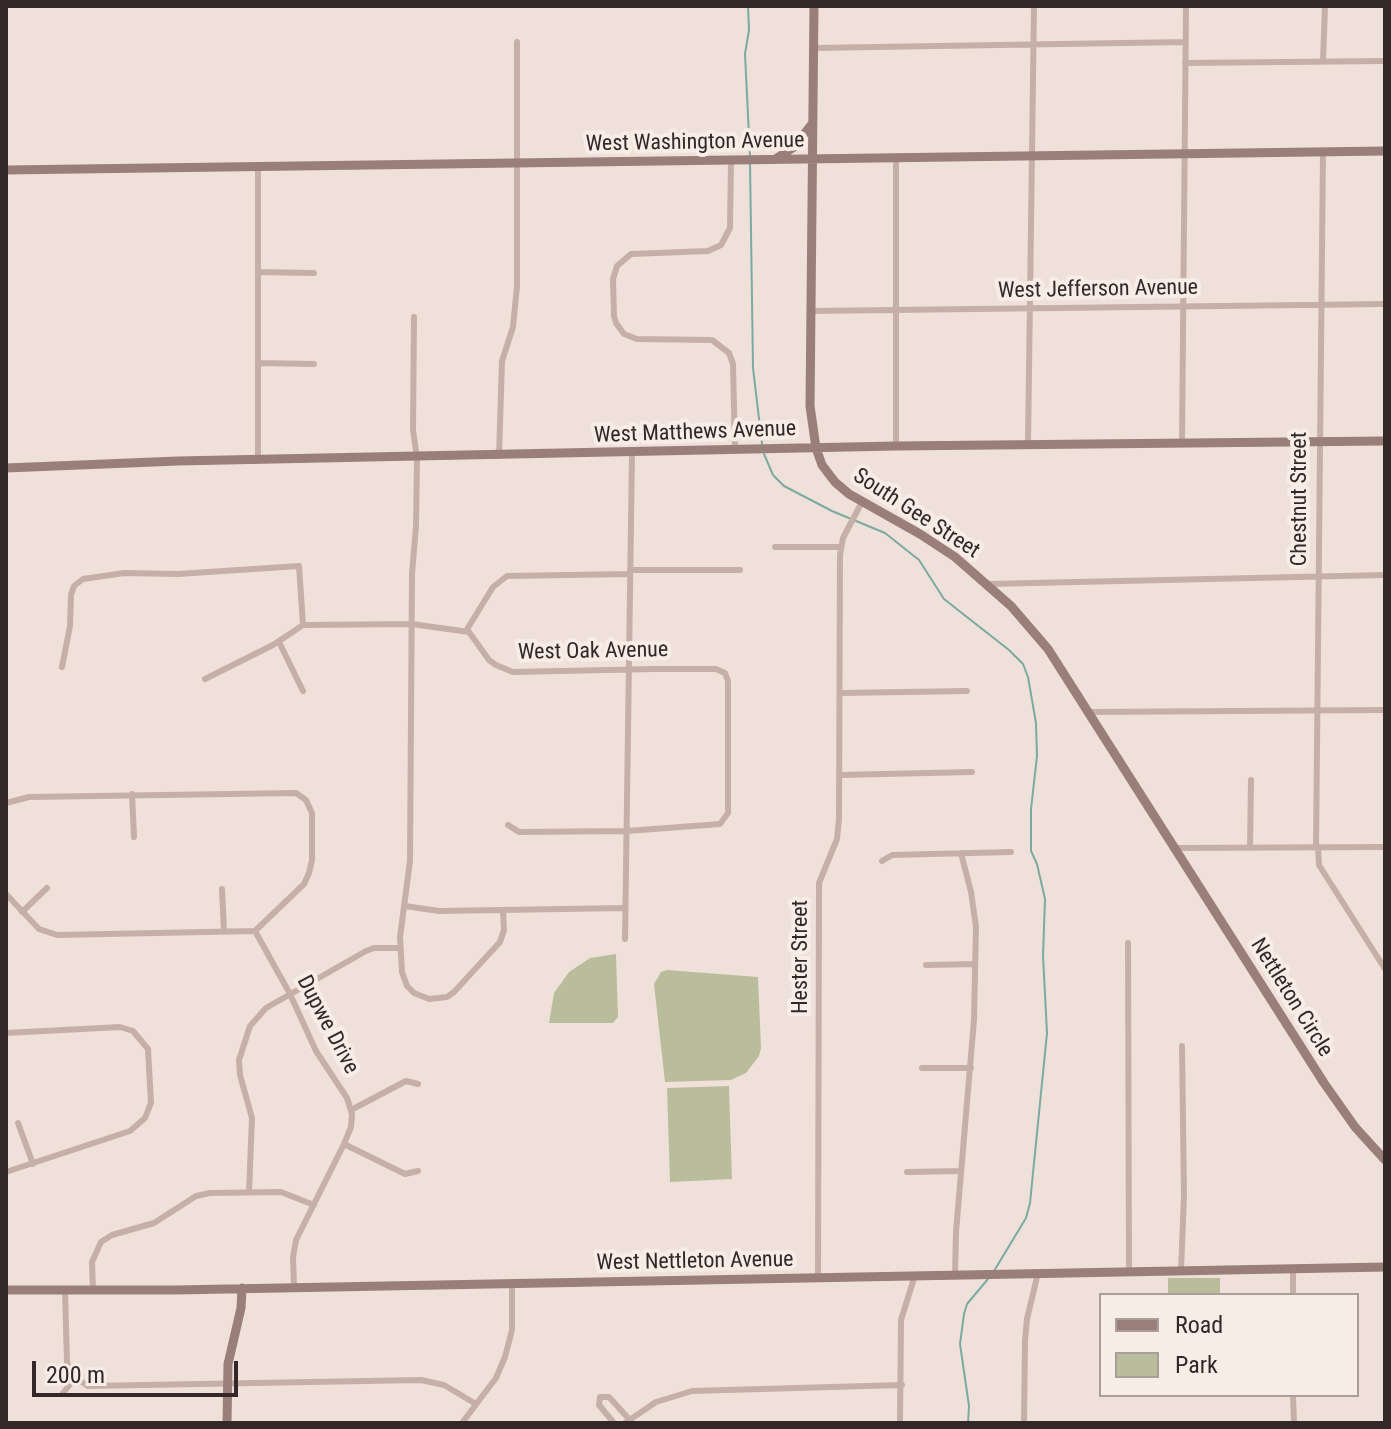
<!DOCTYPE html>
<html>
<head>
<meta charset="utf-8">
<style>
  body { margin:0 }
  #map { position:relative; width:1391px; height:1429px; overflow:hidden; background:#efe1da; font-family:"Roboto Condensed",sans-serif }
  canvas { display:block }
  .frame { position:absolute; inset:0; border:8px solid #332827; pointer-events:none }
  .legend { position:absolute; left:1099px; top:1293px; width:260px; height:104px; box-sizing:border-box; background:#f7ece6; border:2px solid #a99e9a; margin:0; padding:10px 14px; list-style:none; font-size:24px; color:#332827 }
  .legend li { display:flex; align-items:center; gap:16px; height:40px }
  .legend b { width:40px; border:2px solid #a99e9a }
  .scale { position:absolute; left:32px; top:1361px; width:206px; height:36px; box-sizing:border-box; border:4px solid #332827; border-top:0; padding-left:10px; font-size:24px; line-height:28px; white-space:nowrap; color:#332827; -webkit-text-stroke:6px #f7ece6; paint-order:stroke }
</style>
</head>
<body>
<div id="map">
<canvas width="1391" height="1429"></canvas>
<div class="frame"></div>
<ul class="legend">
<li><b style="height:10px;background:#997e79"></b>Road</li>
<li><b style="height:22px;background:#b9bd9b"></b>Park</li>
</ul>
<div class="scale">200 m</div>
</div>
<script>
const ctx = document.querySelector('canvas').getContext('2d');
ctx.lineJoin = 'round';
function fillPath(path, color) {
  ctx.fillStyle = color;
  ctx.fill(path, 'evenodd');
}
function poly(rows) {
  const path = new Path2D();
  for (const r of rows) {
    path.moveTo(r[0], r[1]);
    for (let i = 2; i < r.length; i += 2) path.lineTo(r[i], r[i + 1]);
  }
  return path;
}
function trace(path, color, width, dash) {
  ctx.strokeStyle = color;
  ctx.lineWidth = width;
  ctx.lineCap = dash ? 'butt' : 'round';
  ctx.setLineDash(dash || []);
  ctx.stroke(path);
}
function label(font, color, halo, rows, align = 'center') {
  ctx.font = font + ' "Roboto Condensed",sans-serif';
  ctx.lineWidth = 8;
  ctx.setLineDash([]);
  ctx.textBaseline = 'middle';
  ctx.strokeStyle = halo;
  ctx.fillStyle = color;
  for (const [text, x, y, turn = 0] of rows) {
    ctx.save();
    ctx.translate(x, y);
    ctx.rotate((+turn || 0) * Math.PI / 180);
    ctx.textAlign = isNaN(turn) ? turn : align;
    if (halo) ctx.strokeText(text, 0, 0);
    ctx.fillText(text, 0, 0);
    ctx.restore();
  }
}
const green = poly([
  [616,954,618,1017,613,1023,549,1023,554,993,569,972,590,958],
  [667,970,758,977,761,1048,759,1056,746,1073,731,1080,665,1082,654,984,661,972],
  [729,1086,732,1179,670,1182,667,1088],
  [1168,1278,1220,1278,1220,1295,1168,1295]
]);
const stream = poly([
  [748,6,749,30,745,54,750,156],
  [750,163,753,368,762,444],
  [764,454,773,475,784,486,832,511,885,533,919,560,944,599,1009,650,1023,664,1028,677,1036,723,1037,756,1031,809,1031,851,1037,864,1045,899,1043,956,1047,1033,1030,1203,1026,1218,994,1271],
  [968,1423,969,1406,960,1344,964,1314,967,1304,988,1279]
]);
const street = poly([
  [814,48,1185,42],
  [1323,61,1325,6],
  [1185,63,1385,61],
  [896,158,896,446],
  [731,160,730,228,721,245,708,251,631,254,617,266,613,279,614,316,616,323,624,334,637,339,712,340,729,353,733,364,735,450],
  [258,167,258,460],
  [258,272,314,273],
  [811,311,1385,304],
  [414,317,413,430,417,458,416,526,412,574,410,861,400,937,402,972,407,986,414,993,429,999,447,997,454,992,500,942,504,930,503,910],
  [258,363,314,364],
  [1182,443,1186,6],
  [1028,444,1034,6],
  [499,456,502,361,513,327,517,286,517,42],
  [775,547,841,547],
  [630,570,740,570],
  [988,584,1385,575],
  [466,631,493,587,507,576,630,574],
  [279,642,303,691],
  [62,667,70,626,71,595,74,586,83,579,124,573,178,574,299,566,303,625],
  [205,679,273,645,303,625,412,624,469,632,489,660,496,665,513,672,655,669,716,669,725,673,728,681,728,813,720,824,627,831,519,832,508,825],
  [840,693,967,691],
  [1090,712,1385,710],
  [840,775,972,772],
  [132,794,134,837],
  [6,803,29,797,296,793,306,800,312,813,312,860,309,873,304,884,255,931],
  [1316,847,1323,152],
  [1318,847,1319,865,1385,969],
  [1175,848,1385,847],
  [1250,848,1251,780],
  [882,861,892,855,1011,852],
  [222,889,224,931],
  [6,894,39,929,57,935,255,931],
  [405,906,439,911,625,908],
  [22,912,47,888],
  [255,931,290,994,316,1051,347,1098,352,1114,351,1127,344,1144,296,1240,293,1257,294,1287],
  [625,939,632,453],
  [1128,943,1129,1272],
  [926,965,975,964],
  [6,1033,120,1027,133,1031,148,1049,151,1103,145,1118,130,1131,6,1172],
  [922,1068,971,1068],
  [351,1110,406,1081,418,1084],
  [18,1123,33,1164],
  [344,1144,405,1174,418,1171],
  [907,1172,961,1171],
  [249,1192,252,1118,240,1075,239,1060,250,1026,266,1008,366,951,374,948,400,948],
  [1181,1271,1184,1196,1182,1046],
  [955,1275,956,1232,974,1020,976,927,971,892,961,853],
  [818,1278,819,883,837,839,839,819,840,555,843,538,862,502],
  [65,1291,67,1363,73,1376,88,1386,421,1380,444,1385,476,1404],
  [93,1291,92,1262,101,1242,112,1235,154,1223,196,1196,210,1193,281,1192,314,1205],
  [1293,1295,1293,1268],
  [63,1393,75,1378],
  [1293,1395,1294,1423],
  [462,1423,496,1378,505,1357,512,1330,512,1283],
  [614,1423,599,1405,600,1397,609,1397,629,1419],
  [625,1423,656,1402,692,1391,902,1385],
  [900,1423,901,1320,915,1275],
  [1024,1423,1025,1340,1027,1319,1038,1273]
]);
const secondary = poly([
  [814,6,810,406,816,448,822,465,835,482,849,494,920,534,955,557,1011,606,1048,649,1324,1083,1355,1127,1385,1160],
  [777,158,794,147,812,124],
  [6,170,1385,151],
  [6,468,178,461,896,446,1385,441],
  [6,1290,175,1290,1385,1267],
  [227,1423,228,1364,241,1308,242,1288]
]);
const streetNames = [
  ["West Washington Avenue",695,143,-1],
  ["West Jefferson Avenue",1098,290,-1],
  ["West Matthews Avenue",695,433,-2],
  ["Chestnut Street",1300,499,-90],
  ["South Gee Street",916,514,33],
  ["West Oak Avenue",593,652,-1],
  ["Hester Street",801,957,-90],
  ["Nettleton Circle",1291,998,58],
  ["Dupwe Drive",327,1025,62],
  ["West Nettleton Avenue",695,1262,-1]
];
fillPath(green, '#b9bd9b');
trace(stream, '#7baaa2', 2);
trace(street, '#c6afa7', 6);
trace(secondary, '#997e79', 9);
label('22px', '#332827', '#f7ece6', streetNames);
</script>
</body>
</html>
